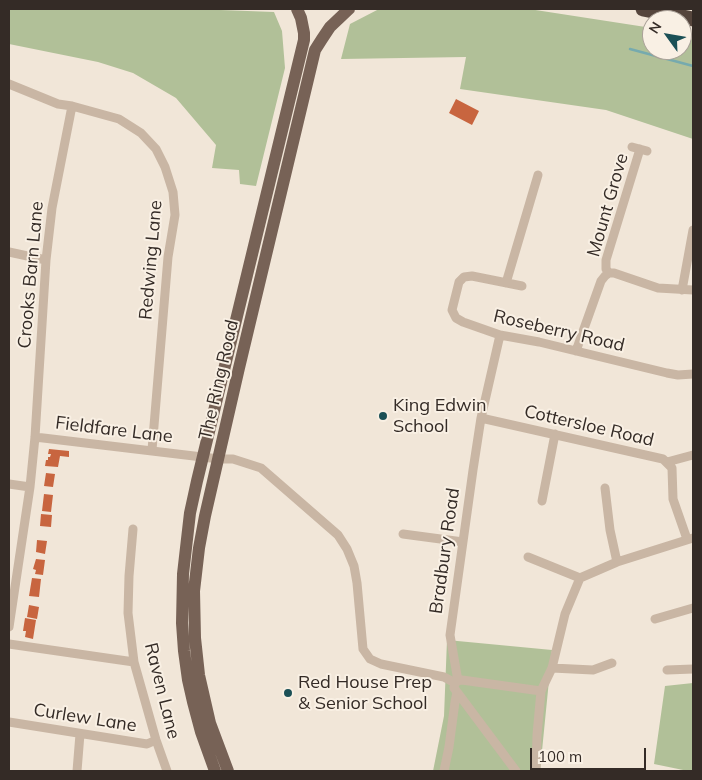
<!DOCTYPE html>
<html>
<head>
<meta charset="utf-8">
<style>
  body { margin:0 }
  #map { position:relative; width:702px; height:780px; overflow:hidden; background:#f1e6d8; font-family:Mulish,sans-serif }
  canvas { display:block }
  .frame { position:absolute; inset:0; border:10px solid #342b26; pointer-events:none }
  .north { position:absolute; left:642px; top:10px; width:50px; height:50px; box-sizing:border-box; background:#f9f0e4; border:1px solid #aaa198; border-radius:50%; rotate:302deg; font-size:14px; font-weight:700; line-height:20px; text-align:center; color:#342b26 }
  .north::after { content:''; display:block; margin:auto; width:18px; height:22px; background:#1b5056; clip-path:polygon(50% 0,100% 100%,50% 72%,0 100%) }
  .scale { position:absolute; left:530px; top:748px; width:116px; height:22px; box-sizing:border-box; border:2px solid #342b26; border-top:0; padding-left:6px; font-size:15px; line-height:18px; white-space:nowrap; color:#342b26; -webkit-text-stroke:4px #f9f0e4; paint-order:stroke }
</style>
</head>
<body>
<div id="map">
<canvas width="702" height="780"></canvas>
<div class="frame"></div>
<div class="north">N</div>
<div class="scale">100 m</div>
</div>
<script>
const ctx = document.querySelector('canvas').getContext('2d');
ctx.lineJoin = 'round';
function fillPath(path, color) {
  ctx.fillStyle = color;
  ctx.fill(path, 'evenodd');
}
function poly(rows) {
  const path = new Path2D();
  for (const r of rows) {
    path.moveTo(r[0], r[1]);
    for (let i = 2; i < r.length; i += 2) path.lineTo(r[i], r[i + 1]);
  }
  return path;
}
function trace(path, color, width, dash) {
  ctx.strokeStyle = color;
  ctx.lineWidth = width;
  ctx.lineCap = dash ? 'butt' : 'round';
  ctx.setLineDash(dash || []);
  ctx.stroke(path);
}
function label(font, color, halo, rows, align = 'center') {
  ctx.font = font + ' Mulish,sans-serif';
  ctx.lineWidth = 4;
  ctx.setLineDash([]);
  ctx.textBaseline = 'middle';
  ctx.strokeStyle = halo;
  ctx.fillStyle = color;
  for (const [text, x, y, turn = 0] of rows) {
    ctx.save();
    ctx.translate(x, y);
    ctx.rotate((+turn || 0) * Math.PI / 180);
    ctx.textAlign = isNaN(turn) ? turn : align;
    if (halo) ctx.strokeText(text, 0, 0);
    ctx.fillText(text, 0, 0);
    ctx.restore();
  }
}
const green = poly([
  [9,9,194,9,274,12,282,31,285,68,256,186,240,184,239,170,212,168,216,145,176,98,133,73,98,62,9,44],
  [379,9,529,9,652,28,652,50,682,50,682,35,693,40,693,139,606,110,460,89,466,57,341,59,350,24],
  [447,640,552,650,540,771,433,771,444,716],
  [693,683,693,771,688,771,654,764,665,686]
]);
const stream = poly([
  [630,49,693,66]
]);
const building = poly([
  [456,99,479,111,472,125,449,113],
  [49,449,69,451,69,457,60,456,58,467,45,466,46,460,48,460,48,457,50,457,51,454,48,454],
  [46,473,55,474,53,487,44,486],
  [44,494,53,495,51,512,42,511],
  [41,514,52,515,51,527,40,526],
  [37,540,47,541,45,554,36,552],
  [36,559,45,560,43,575,35,574,36,570,33,569],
  [32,578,41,579,39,597,29,596],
  [29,605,39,607,37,619,27,617],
  [25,618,36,620,33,639,25,637,26,631,23,631]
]);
const street = poly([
  [9,84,58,104,72,106,119,119,141,133,156,149,165,167,173,192,175,215,168,257,152,450],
  [632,147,647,151],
  [9,252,46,260],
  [609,273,614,273,658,288,693,290],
  [506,283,538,175],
  [522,286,472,276,464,277,459,282,452,310,456,318,463,322,500,335,539,342,667,373,678,375,693,374],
  [682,290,693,230],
  [576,351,601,281,605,276,609,273,606,269,606,260,640,149],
  [481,418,663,459,672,468,673,499,687,539],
  [35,437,219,459,233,459,261,468,338,535,347,549,354,566,357,583,363,649,370,659,381,664,444,677,455,683],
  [667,462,693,455],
  [9,484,30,487],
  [605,488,610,530,617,562],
  [542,501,555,434],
  [133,529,129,576,128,613,134,662,156,740,167,771],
  [403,534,463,542],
  [528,557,580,578],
  [655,619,693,608],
  [9,627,30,487,35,437,46,260,52,208,72,106],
  [9,644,134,662],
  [552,668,593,670,612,663],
  [667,670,693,669],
  [458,681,462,680,541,691],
  [457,692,516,771],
  [9,722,147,744,156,740],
  [77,771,80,734],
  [444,771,449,747,455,702,457,692,454,688,455,683,458,681,450,635,473,470,481,418,500,335],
  [536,771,537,735,541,691,552,668,565,614,580,578,617,562,693,538]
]);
const primary = poly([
  [215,771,201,732,193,702,188,680,184,651,182,623,183,574,190,513,197,481,304,40,304,33,301,18,297,9],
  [228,771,210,723,199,675,195,638,194,591,199,548,205,516,239,368,315,50,322,39,330,27,349,9]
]);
const highway = poly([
  [643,9,693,19]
]);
const markers = [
  [383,416,5,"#1b5056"],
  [288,693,5,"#1b5056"]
];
const streetNames = [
  ["Mount Grove",608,205,-74],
  ["Redwing Lane",151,260,-85],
  ["Crooks Barn Lane",31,275,-85],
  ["Roseberry Road",559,331,13],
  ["The Ring Road",219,380,-77],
  ["Cottersloe Road",589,426,13],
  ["Fieldfare Lane",114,430,7],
  ["Bradbury Road",445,551,-82],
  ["Raven Lane",162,691,76],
  ["Curlew Lane",85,718,9]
];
const poiNames = [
  ["King Edwin",393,406],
  ["School",393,427],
  ["Red House Prep",298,683],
  ["& Senior School",298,704]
];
fillPath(green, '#b1c098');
trace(stream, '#76aaae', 2.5);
fillPath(building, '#c8653f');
trace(street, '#c9b6a4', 9);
trace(primary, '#776256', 12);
trace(highway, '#55453c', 15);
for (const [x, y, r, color] of markers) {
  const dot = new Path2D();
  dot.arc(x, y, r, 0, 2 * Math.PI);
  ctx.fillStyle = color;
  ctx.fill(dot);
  trace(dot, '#f9f0e4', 2);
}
label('18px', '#342b26', '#f9f0e4', streetNames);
label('18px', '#342b26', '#f9f0e4', poiNames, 'left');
</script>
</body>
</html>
